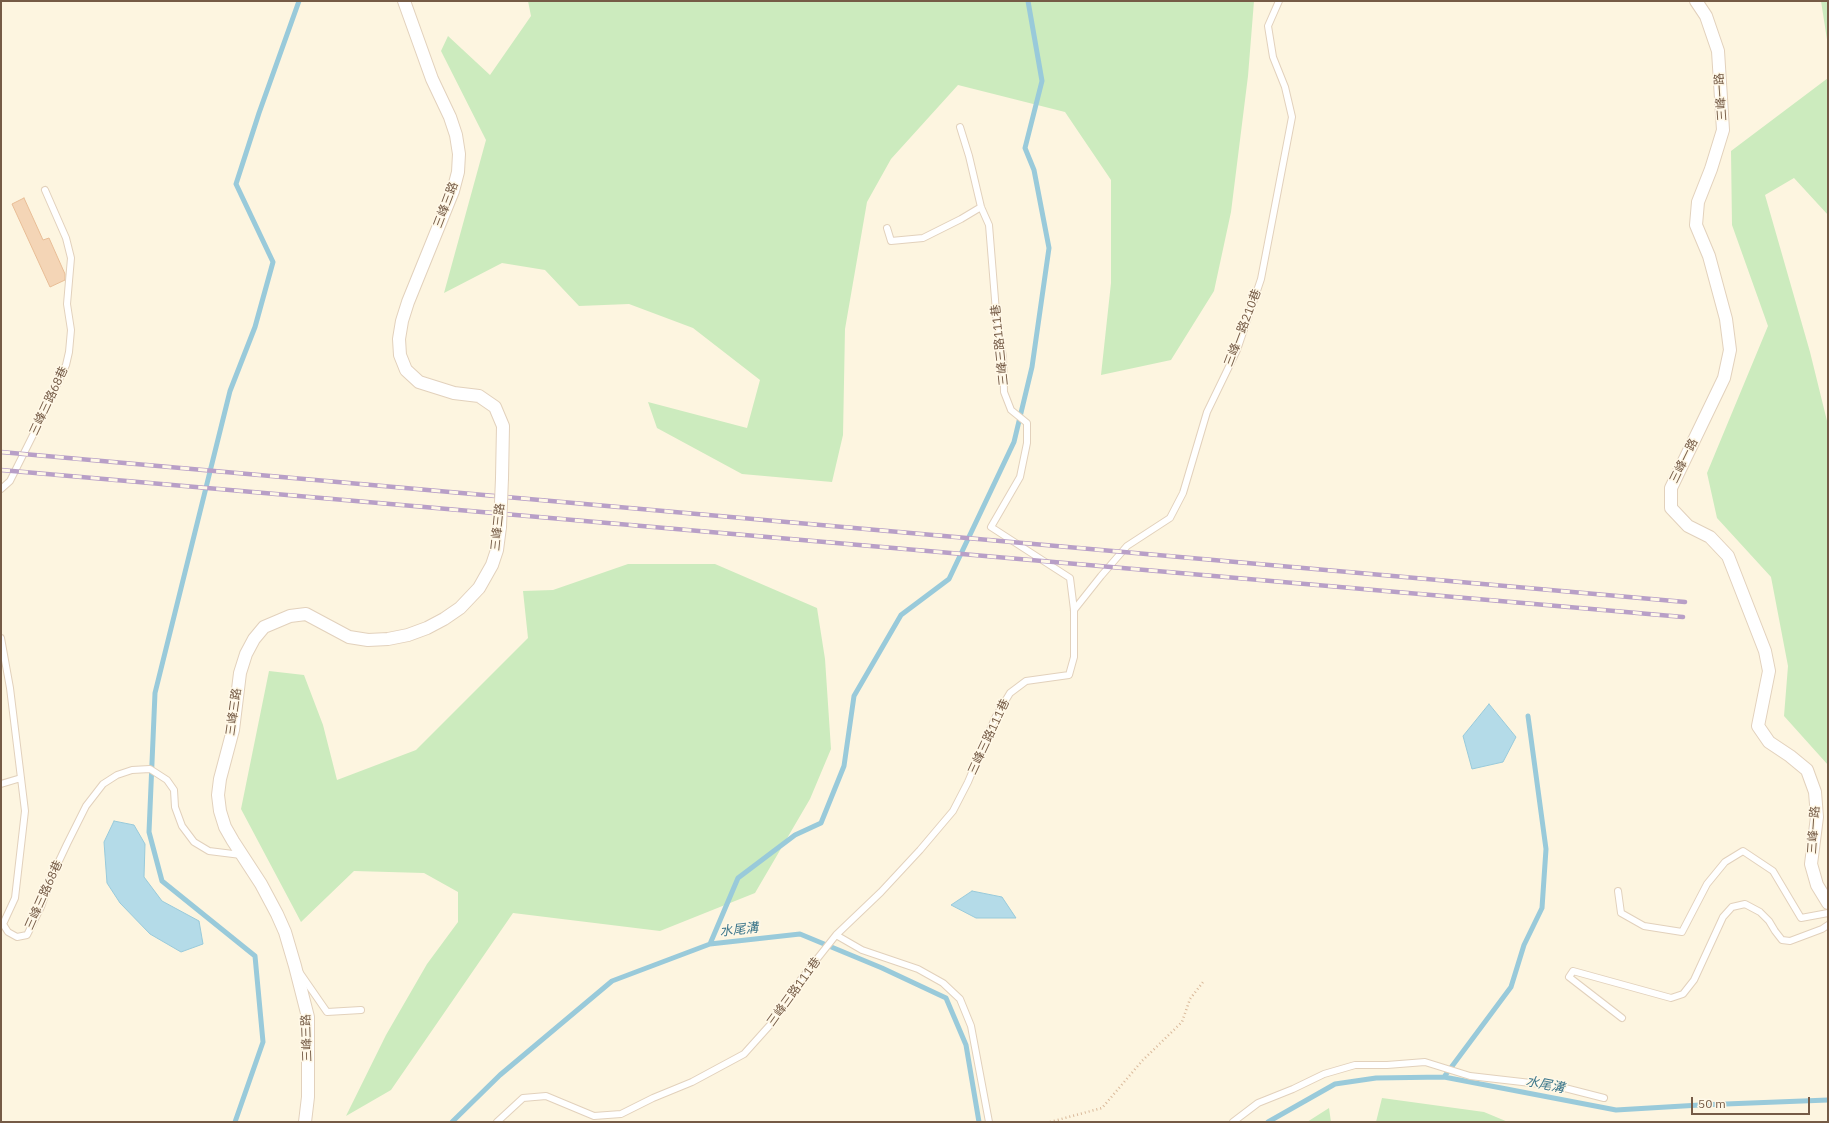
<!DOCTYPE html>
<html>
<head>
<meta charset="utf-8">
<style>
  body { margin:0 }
  #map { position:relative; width:1829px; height:1123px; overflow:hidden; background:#fdf5e0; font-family:"IBM Plex Sans",sans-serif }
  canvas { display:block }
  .frame { position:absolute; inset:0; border:2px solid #755b46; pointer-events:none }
  .scale { position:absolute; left:1691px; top:1097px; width:119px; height:18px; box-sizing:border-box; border:2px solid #755b46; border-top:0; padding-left:5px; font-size:12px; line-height:14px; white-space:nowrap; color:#755b46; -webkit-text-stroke:3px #fff8e7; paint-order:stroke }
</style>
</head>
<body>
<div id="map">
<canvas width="1829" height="1123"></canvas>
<div class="frame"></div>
<div class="scale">50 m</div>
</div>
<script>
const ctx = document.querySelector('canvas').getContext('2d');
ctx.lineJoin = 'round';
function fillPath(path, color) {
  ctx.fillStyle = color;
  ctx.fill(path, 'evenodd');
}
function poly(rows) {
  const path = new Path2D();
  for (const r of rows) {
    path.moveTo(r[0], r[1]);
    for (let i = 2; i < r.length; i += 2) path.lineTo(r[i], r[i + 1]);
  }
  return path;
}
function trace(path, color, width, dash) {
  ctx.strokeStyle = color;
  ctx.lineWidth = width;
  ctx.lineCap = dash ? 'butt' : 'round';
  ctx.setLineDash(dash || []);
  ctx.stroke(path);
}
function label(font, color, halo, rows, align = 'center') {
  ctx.font = font + ' "IBM Plex Sans","Noto Sans TC",sans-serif';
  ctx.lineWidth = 3;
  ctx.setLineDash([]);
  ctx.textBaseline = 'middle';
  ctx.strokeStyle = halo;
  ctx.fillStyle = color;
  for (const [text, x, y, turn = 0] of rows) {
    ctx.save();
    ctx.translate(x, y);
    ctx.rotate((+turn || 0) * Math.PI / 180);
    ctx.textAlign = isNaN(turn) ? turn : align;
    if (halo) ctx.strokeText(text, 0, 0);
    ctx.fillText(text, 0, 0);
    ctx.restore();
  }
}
const green = poly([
  [528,1,1254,1,1248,76,1231,212,1214,291,1171,360,1101,375,1111,283,1111,180,1065,112,958,85,891,159,867,202,845,329,843,435,832,482,742,474,657,428,648,402,747,428,760,380,693,328,629,304,579,306,545,270,502,263,444,293,486,140,441,51,448,36,490,75,531,16],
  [1821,1,1828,1,1828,46],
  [1828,78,1828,215,1794,178,1765,195,1810,352,1828,425,1828,765,1784,716,1788,666,1771,577,1717,518,1707,473,1768,326,1732,225,1731,151],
  [628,564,715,564,817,608,825,659,831,749,810,799,755,893,660,931,513,913,391,1090,346,1116,386,1035,427,964,458,922,458,892,424,873,354,871,301,922,241,809,269,671,304,675,323,725,337,780,416,750,528,638,523,591,553,590],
  [1382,1098,1484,1112,1508,1122,1376,1122],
  [1329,1108,1331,1122,1307,1122]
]);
const water = poly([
  [1489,704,1516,737,1503,762,1472,769,1463,736,1489,704],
  [114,821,134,825,145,844,144,877,162,901,199,921,203,944,181,952,150,934,120,903,107,883,104,842,114,821],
  [972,891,1002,897,1016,918,976,918,951,905,972,891]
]);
const stream = poly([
  [710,944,738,878,795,835,821,823,844,766,854,696,901,615,949,579,1014,442,1032,367,1049,248,1034,170,1025,148,1042,81,1028,1],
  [1444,1077,1511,987,1524,945,1542,908,1546,849,1528,716],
  [235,1122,263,1042,255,956,162,881,149,832,155,693,230,391,255,327,273,262,236,184,259,113,299,1],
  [452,1122,500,1075,612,981,710,944,800,934,882,968,946,998,966,1045,979,1122],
  [1268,1122,1335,1084,1376,1078,1444,1077,1616,1110,1700,1105,1828,1100]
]);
const building = poly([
  [24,198,43,240,49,238,65,274,65,280,50,287,12,204,24,198]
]);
const path = poly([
  [1050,1122,1102,1108,1142,1061,1182,1022,1190,999,1203,982]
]);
const lane = poly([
  [887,228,891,241,923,238,961,219,981,207],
  [1,489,10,481,35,431,66,365,69,352,71,330,67,304,71,258,66,238,45,190],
  [1074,610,1101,576,1127,546,1170,518,1183,493,1207,412,1237,350,1261,279,1292,117,1285,87,1273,57,1268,26,1279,1],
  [1,638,10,688,25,811,15,898,3,924,8,932,17,937,27,935,41,907,51,878,67,844,86,806,103,784,117,775,132,770,150,769,167,780,174,790,175,807,182,826,194,842,209,851,241,855],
  [1,784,21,778],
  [1618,891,1621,913,1644,926,1682,932,1707,884,1725,862,1743,851,1773,871,1801,918,1828,913],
  [836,935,862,950,918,969,943,983,960,999,971,1026,989,1122],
  [300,973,327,1012,361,1010],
  [1622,1018,1569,977,1573,971,1671,998,1683,994,1694,980,1723,917,1732,907,1745,904,1760,912,1769,921,1775,931,1782,940,1790,941,1822,929,1828,925],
  [497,1122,523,1098,546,1096,594,1116,621,1114,653,1098,692,1082,744,1054,770,1025,798,983,836,935,881,892,920,850,953,811,968,782,995,718,1010,693,1026,681,1069,675,1074,657,1074,610,1070,578,991,527,1020,477,1027,443,1027,423,1011,410,1004,392,1003,357,997,324,989,225,981,207,969,156,960,127],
  [1233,1122,1258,1103,1293,1089,1324,1074,1355,1065,1387,1065,1425,1062,1470,1076,1557,1086,1604,1098]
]);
const street = poly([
  [404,1,432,79,450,117,456,135,459,154,458,172,453,191,408,302,402,321,399,339,400,355,406,370,419,382,454,393,479,396,495,407,503,426,502,478],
  [1696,1,1706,16,1718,51,1723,130,1711,169,1698,202,1696,225,1709,256,1726,319,1730,350,1724,378,1671,488,1671,508,1688,526,1710,537,1728,556,1765,651,1769,671,1758,726,1769,742,1790,756,1807,770,1815,792,1817,817,1811,864,1817,885,1828,903],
  [305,1122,308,1097,308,1017,295,966,285,932,277,914,261,884,233,841,225,827,220,811,218,795,220,779,233,730,240,673,246,654,254,639,264,627,290,616,306,614,349,637,368,640,388,639,408,635,427,628,444,619,460,608,479,588,492,565,497,550,500,527]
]);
const rail = poly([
  [1,452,1685,602],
  [1,470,1683,617]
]);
const streetBridge = poly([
  [500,527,502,478]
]);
const streetNames = [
  ["三峰一路",1721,97,-94],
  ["三峰三路",446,205,-69],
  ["三峰一路210巷",1243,328,-69],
  ["三峰三路111巷",1000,345,-96],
  ["三峰三路68巷",49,401,-65],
  ["三峰一路",1684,461,-64],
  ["三峰三路",498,527,-84],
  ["三峰三路",234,712,-82],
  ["三峰三路111巷",989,737,-65],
  ["三峰一路",1814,830,-86],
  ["三峰三路68巷",44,895,-66],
  ["三峰三路111巷",794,992,-54],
  ["三峰三路",307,1038,-92]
];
const waterNames = [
  ["水尾溝",739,930,-6],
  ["水尾溝",1545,1085,11]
];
fillPath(green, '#ccebbe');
fillPath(water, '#b4dbe8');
trace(water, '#99cada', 1);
trace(stream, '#99cada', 5);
fillPath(building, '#f4d5b6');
trace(building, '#e8bd96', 1);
trace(lane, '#e2d1bc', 8);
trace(street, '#e2d1bc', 14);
trace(path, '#d9b899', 2.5, [1, 3]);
trace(lane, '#fff', 6);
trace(street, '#fff', 12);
trace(rail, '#b89fc7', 4.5);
trace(rail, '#fff8e7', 3, [9]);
trace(streetBridge, '#e2d1bc', 14, []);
trace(streetBridge, '#fff', 12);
label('12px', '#755b46', '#fff8e7', streetNames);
label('italic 13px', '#3e778b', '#fff8e7', waterNames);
</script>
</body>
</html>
